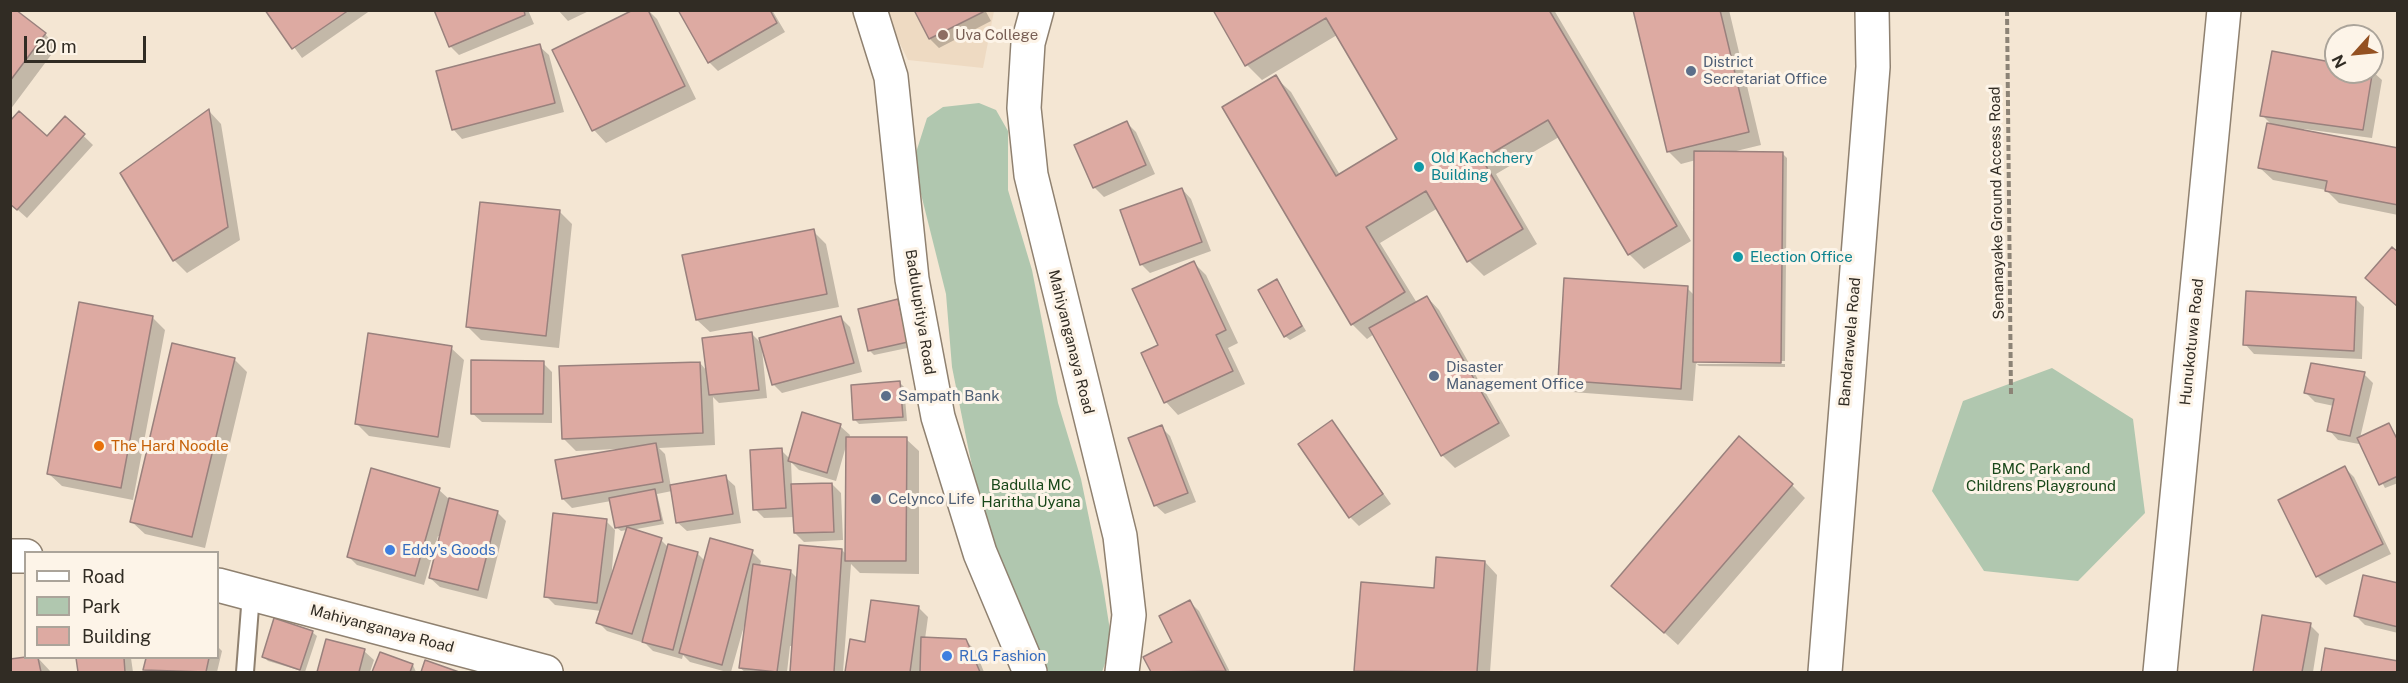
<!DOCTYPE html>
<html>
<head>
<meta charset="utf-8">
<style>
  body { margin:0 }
  #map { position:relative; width:2408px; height:683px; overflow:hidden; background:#f4e6d3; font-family:"Public Sans",sans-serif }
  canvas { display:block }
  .frame { position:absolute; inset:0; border:12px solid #312c24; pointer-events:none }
  .legend { position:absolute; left:24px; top:551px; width:195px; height:108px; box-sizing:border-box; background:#fdf4e8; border:2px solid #aba49a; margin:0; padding:8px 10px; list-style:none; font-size:18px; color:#312c24 }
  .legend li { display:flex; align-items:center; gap:12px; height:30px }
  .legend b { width:30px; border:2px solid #aba49a }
  .north { position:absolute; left:2324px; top:24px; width:60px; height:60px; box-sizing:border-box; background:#fdf4e8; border:2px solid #aba49a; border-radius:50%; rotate:243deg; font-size:16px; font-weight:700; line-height:24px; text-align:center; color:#312c24 }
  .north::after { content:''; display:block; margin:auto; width:21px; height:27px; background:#945122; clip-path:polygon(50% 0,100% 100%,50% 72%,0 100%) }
  .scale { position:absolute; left:24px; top:36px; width:122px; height:27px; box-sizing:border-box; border:3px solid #312c24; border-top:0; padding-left:8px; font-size:18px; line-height:21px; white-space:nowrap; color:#312c24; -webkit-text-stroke:4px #fdf4e8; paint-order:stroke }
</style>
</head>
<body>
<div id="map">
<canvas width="2408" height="683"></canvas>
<div class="frame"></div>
<ul class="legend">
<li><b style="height:8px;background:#fff"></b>Road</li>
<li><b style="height:16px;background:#b0c7af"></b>Park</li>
<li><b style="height:16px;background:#ddaaa2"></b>Building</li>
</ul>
<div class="north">N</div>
<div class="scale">20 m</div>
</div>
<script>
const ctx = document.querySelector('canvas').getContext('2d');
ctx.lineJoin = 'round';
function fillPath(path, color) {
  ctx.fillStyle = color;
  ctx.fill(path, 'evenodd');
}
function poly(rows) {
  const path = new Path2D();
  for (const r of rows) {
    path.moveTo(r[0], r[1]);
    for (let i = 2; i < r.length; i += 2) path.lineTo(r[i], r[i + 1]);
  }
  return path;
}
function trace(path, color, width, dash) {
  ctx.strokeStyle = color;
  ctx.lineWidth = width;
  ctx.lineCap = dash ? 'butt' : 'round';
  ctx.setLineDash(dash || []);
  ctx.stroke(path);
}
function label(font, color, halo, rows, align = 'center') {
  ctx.font = font + ' "Public Sans",sans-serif';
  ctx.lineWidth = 6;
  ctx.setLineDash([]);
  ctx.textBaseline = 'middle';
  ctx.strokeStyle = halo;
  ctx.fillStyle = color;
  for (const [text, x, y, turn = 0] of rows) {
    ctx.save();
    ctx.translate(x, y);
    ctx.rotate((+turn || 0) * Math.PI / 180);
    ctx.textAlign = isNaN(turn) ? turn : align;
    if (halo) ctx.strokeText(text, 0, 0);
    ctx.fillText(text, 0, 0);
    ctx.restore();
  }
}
const built = poly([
  [884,11,994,11,983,68,908,60]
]);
const green = poly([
  [979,103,996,110,1008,131,1008,190,1032,270,1058,403,1081,479,1103,586,1112,643,1102,672,1049,672,1035,654,984,522,968,447,952,367,946,294,913,162,927,118,943,107],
  [2052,368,2133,419,2145,513,2078,581,1984,571,1932,491,1963,401]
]);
const shadow = poly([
  [10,10,45,34,57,47,10,110],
  [267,10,371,10,302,58],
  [435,10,528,10,534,24,459,55,450,46],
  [558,10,591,10,568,21],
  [636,10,648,10,657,19,696,99,606,143,594,130,554,51],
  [679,10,772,10,785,32,718,71,709,62],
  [915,10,985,10,991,21,939,48,930,39],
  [1215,10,1554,10,1691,241,1644,269,1629,254,1559,137,1496,174,1537,244,1484,276,1469,261,1438,208,1380,243,1417,303,1427,297,1439,310,1510,436,1455,468,1442,455,1374,334,1367,339,1352,324,1275,77,1291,92,1340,175,1399,140,1337,35,1262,80,1247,65],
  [1635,10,1729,10,1761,145,1732,152,1782,153,1787,158,1785,361,1697,361,1697,364,1785,364,1785,367,1699,366,1696,363,1693,401,1572,392,1560,380,1687,288,1695,296,1696,160,1681,164,1668,151],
  [539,46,549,55,564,112,462,139,453,129],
  [2336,64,2336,72,2372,71,2382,80,2372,138,2304,129,2304,131,2398,150,2398,215,2339,203,2326,190,2273,180,2260,168,2272,125,2262,115],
  [209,111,221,124,240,240,187,273,174,260],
  [65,118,93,145,27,218,10,203,47,138],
  [1127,123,1136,132,1155,174,1104,197,1094,187],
  [1182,189,1191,199,1211,251,1150,273,1141,264],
  [559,211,572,224,559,348,481,340,468,327],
  [813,231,826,244,839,307,710,332,697,320],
  [1193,262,1206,275,1238,343,1228,348,1245,384,1178,415,1166,402,1160,346],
  [1277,281,1306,331,1290,340,1285,336],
  [2355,298,2364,307,2362,359,2254,354,2245,344],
  [897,301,902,305,912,347,874,355,870,351],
  [152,317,165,330,133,500,62,486,49,474],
  [841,318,850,327,862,372,782,393,773,384,762,350,767,398,719,403,713,397,715,445,659,448,665,454,671,487,725,477,735,486,741,523,687,531,677,522,672,491,657,494,664,524,631,530,661,540,668,547,698,554,705,561,752,552,761,561,760,566,790,571,798,579,842,550,847,555,846,446,836,481,799,470,791,462,792,485,832,484,841,493,843,540,804,542,795,533,794,517,764,518,755,509,781,450,790,459,840,426,850,435,849,438,906,439,919,451,919,574,860,573,851,564,843,672,791,672,793,646,790,646,787,672,745,672,740,668,744,626,731,672,727,672,690,662,683,655,682,659,653,651,642,640,641,642,607,631,598,622,601,611,555,605,546,596,606,521,615,530,611,582,627,530,621,531,616,527,611,501,572,508,563,499,616,449,576,451,563,438,700,363,707,371,752,334,762,344],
  [451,348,464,360,450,448,369,436,356,423],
  [234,359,247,372,205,548,145,534,132,522],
  [543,363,552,372,552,423,482,422,472,413],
  [2364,374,2373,383,2360,438,2389,425,2398,438,2398,483,2385,488,2360,440,2359,444,2338,440,2329,430,2334,406,2315,402,2305,392],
  [900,383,904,387,907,421,859,424,855,420],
  [1332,422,1391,504,1359,526,1350,517],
  [1161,427,1170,436,1196,502,1165,514,1155,505],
  [2345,468,2354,477,2391,554,2326,585,2317,576],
  [1792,485,1805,498,1678,645,1613,586],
  [439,490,449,499,497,512,506,521,487,599,440,587,430,578,441,537,438,536,424,585,357,565,348,556],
  [1485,562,1497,575,1490,672,1355,671,1436,590],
  [2398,585,2398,633,2365,625,2355,615],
  [1190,602,1199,611,1230,672,1153,672,1145,657,1174,643],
  [919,608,928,617,925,639,966,641,975,650,984,672,846,672,851,641,867,643],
  [2264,617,2310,625,2319,634,2313,672,2254,672],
  [312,632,317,636,305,672,268,661,263,656],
  [327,641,364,651,374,660,370,672,319,672],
  [218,647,222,651,217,672,147,672,144,670,147,658,218,658],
  [2326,650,2398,663,2398,672,2322,672],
  [381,654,413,665,416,672,374,672],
  [38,658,51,672,10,672,10,661],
  [78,658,131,658,133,672,79,672]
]);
const building = poly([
  [10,10,16,10,46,33,10,81,10,10],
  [265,10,349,10,292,49,265,10],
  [434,10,524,10,525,15,449,47,434,10],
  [633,10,648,10,685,86,592,131,552,50,633,10],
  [678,10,770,10,777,23,708,63,678,10],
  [914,10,982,10,983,12,929,39,914,10],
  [1213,10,1549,10,1677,226,1628,255,1548,120,1482,159,1523,229,1467,262,1426,191,1366,227,1405,292,1351,325,1222,107,1276,75,1336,176,1397,139,1326,18,1245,66,1213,10],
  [1633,10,1720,10,1749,132,1667,152,1633,10],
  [540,44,555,103,452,130,436,71,540,44],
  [2272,51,2336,63,2336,72,2372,72,2373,69,2363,130,2260,116,2272,51],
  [209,109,228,227,173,261,120,173,209,109],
  [19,111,47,136,65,116,85,134,17,210,10,204,10,121,19,111],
  [1127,121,1146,165,1093,188,1074,145,1127,121],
  [2267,123,2398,148,2398,205,2325,191,2327,181,2258,168,2267,123],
  [1694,151,1783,152,1781,363,1693,362,1694,151],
  [1182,188,1202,242,1140,265,1120,210,1182,188],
  [480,202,560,210,546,336,466,327,480,202],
  [814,229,827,294,696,320,682,255,814,229],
  [2392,247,2398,252,2398,307,2365,278,2392,247],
  [1194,261,1226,330,1216,335,1233,371,1164,403,1141,353,1158,345,1132,289,1194,261],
  [1564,278,1688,286,1681,389,1558,380,1564,278],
  [1277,279,1302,326,1284,337,1258,290,1277,279],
  [2246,291,2356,297,2354,351,2243,345,2246,291],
  [1427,296,1499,423,1441,456,1369,328,1427,296],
  [898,299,908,342,868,351,858,309,898,299],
  [79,302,153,316,121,488,47,474,79,302],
  [841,316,854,363,772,385,759,338,841,316],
  [752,332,759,390,709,395,702,338,752,332],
  [368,333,452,346,438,437,355,424,368,333],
  [172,343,235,358,192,537,130,522,172,343],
  [471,360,544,361,543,414,471,414,471,360],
  [700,362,703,433,562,439,559,366,700,362],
  [2311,363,2365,372,2350,436,2327,431,2334,399,2304,393,2311,363],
  [900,381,903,417,853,420,851,385,900,381],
  [802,412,841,424,827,473,788,461,802,412],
  [1332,420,1383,494,1349,518,1298,444,1332,420],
  [2389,423,2398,441,2398,476,2379,485,2357,438,2389,423],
  [1162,425,1188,493,1154,506,1128,438,1162,425],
  [1739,436,1793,484,1664,633,1611,586,1739,436],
  [846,437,907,437,906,561,845,561,846,437],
  [656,443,663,482,562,499,555,460,656,443],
  [782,448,786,508,753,510,750,450,782,448],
  [2345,466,2383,544,2316,577,2278,500,2345,466],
  [371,468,440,488,415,576,347,557,371,468],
  [726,475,733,514,676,523,670,485,726,475],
  [832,483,834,532,794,533,791,484,832,483],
  [655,489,661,520,615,528,609,498,655,489],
  [449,498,498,511,478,590,429,578,449,498],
  [553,513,607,519,597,603,544,597,553,513],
  [627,527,662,538,632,634,596,623,627,527],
  [710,538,753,550,722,665,679,653,710,538],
  [668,544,698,552,673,650,642,642,668,544],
  [799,545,842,549,834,672,790,672,799,545],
  [1436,557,1485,561,1477,672,1354,671,1361,582,1434,588,1436,557],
  [753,564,791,570,777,672,739,668,753,564],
  [2363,575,2398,583,2398,627,2354,616,2363,575],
  [871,600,919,606,910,672,845,672,850,639,865,642,871,600],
  [1190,600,1226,671,1151,672,1143,657,1172,642,1159,616,1190,600],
  [2262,615,2311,623,2302,672,2253,672,2262,615],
  [274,618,313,631,300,670,262,657,274,618],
  [921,637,966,639,980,672,920,672,921,637],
  [326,639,365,649,359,672,317,672,326,639],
  [2325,648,2398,661,2398,672,2321,672,2325,648],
  [380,652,413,664,410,672,372,672,380,652],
  [26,657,38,658,41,672,10,672,10,659,26,657],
  [76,658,124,658,125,672,78,672,76,658],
  [146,658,209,658,206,672,143,670,146,658],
  [425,660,459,672,421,672,425,660]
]);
const path = poly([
  [2007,10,2011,395]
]);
const lane = poly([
  [245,672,251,594]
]);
const secondary = poly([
  [870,10,891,77,912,279,938,417,980,553,1030,672],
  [2160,672,2224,10]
]);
const primary = poly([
  [1037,10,1028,43,1024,108,1031,175,1120,536,1129,615,1122,672],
  [10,556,26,556],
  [218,585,546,672]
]);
const highway = poly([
  [1825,672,1873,67,1872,10]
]);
const markers = [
  [943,35,6,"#8d6e63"],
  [1691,71,6,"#5c6f8a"],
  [1419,167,6,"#0f9aa8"],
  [1738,257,6,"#0f9aa8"],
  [1434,376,6,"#5c6f8a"],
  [886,396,6,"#5c6f8a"],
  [99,446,6,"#e8710a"],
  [876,499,6,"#5c6f8a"],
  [390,550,6,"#3f7fe0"],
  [947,656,6,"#3f7fe0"]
];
const educationNames = [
  ["Uva College",955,35]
];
const serviceNames = [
  ["District",1703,62],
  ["Secretariat Office",1703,79],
  ["Disaster",1446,367],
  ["Management Office",1446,384],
  ["Sampath Bank",898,396],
  ["Celynco Life",888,499]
];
const cultureNames = [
  ["Old Kachchery",1431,158],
  ["Building",1431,175],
  ["Election Office",1750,257]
];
const streetNames = [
  ["Senanayake Ground Access Road",1997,203,-91],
  ["Badulupitiya Road",920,312,81],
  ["Mahiyanganaya Road",1071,342,76],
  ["Bandarawela Road",1850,342,-85],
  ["Hunukotuwa Road",2192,342,-84],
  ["Mahiyanganaya Road",382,629,15]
];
const foodNames = [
  ["The Hard Noodle",111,446]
];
const parkNames = [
  ["BMC Park and",2041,469],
  ["Childrens Playground",2041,486],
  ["Badulla MC",1031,485],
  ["Haritha Uyana",1031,502]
];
const shopNames = [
  ["Eddy's Goods",402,550],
  ["RLG Fashion",959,656]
];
fillPath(built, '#eedac2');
fillPath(green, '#b0c7af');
fillPath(shadow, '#0003');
fillPath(building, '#ddaaa2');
trace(building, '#99817d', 1.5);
trace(lane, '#8f8170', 20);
trace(secondary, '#8f8170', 36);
trace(primary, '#8f8170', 36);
trace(highway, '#8f8170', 36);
trace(path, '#8c8376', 4, [6, 3]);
trace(lane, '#fff', 16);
trace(secondary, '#fff', 33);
trace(primary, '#fff', 33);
trace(highway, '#fff', 33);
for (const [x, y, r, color] of markers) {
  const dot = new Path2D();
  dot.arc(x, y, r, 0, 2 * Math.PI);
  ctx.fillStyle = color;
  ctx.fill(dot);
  trace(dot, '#fdf4e8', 2);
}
label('15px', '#785e54', '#fdf4e8', educationNames, 'left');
label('15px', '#4e5e75', '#fdf4e8', serviceNames, 'left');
label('15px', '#0d838f', '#fdf4e8', cultureNames, 'left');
label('15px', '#312c24', '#fdf4e8', streetNames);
label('15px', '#c56008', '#fdf4e8', foodNames, 'left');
label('15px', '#184719', '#fdf4e8', parkNames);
label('15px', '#366cbe', '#fdf4e8', shopNames, 'left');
</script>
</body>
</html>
